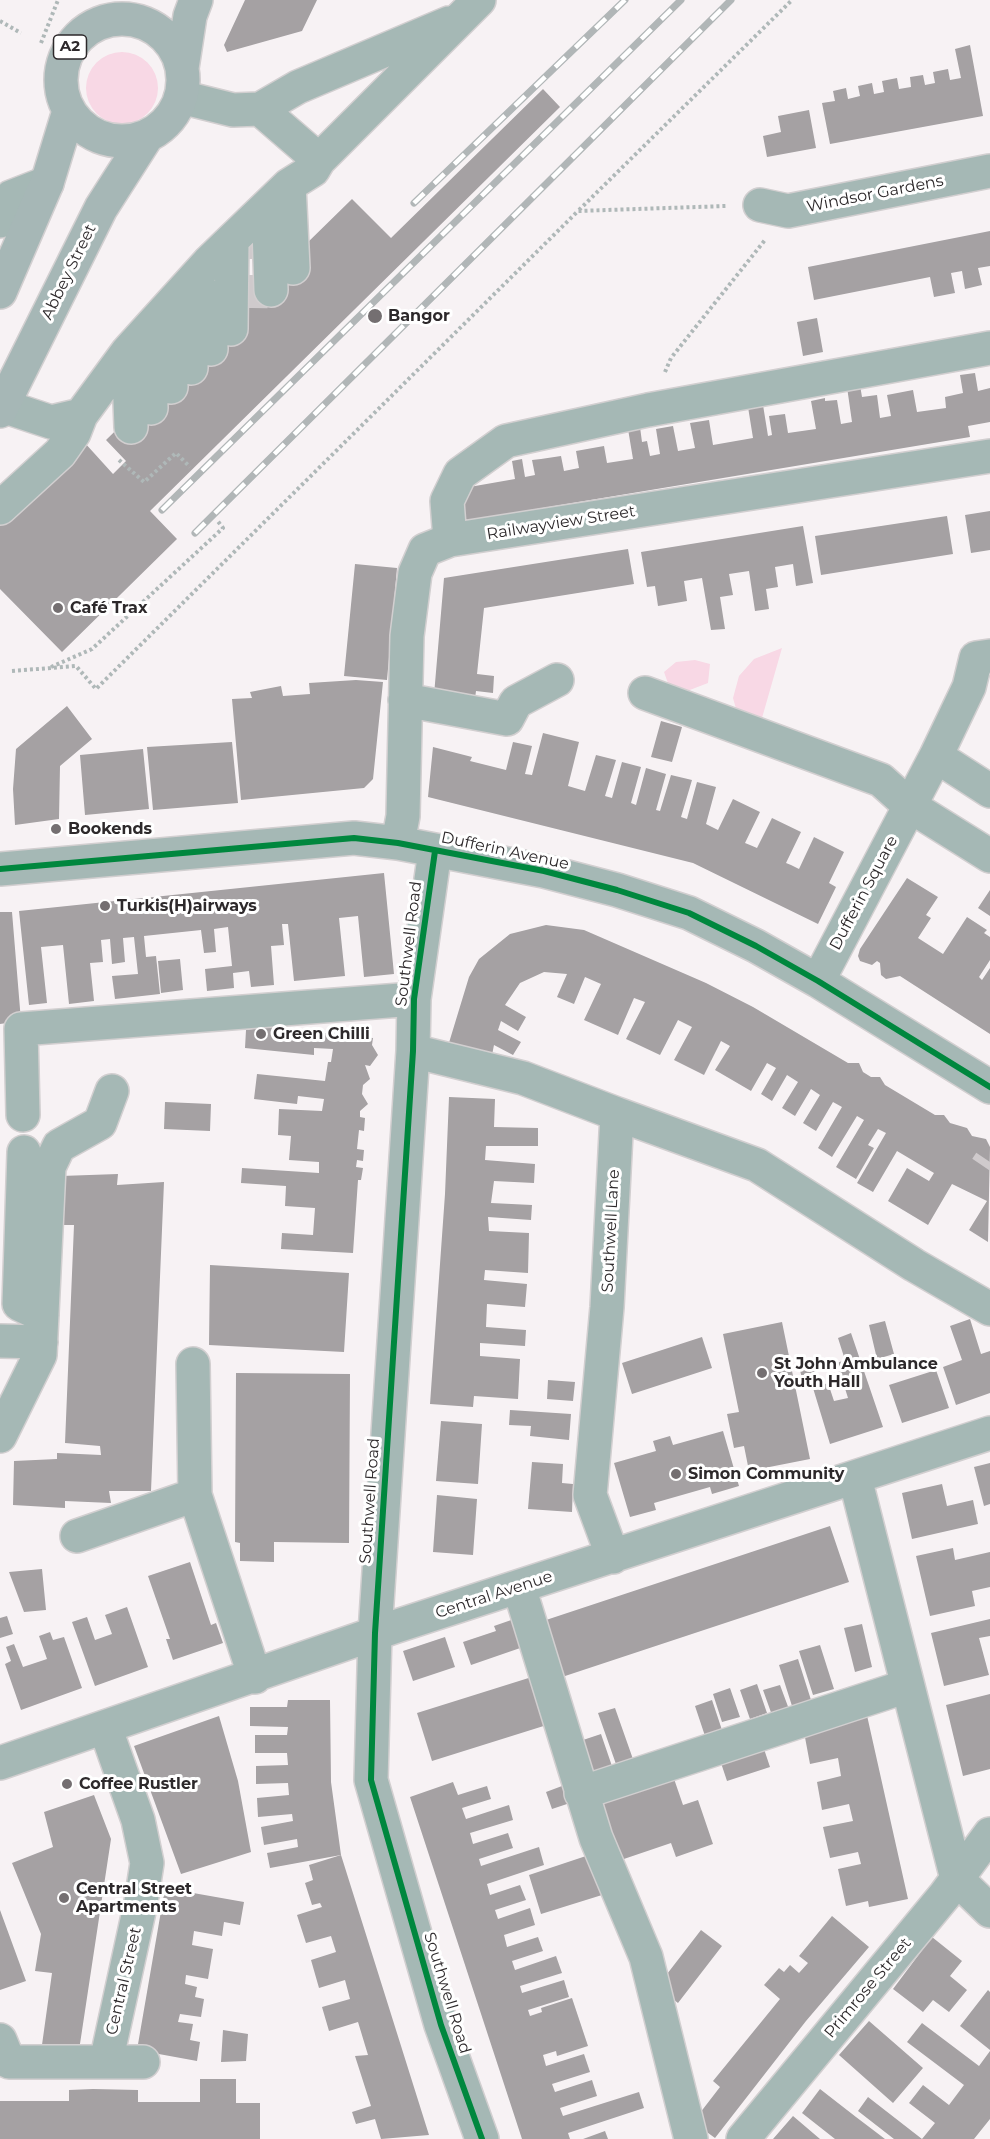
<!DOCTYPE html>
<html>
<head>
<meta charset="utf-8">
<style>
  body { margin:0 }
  canvas { display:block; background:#f7f2f4 }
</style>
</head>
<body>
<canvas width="990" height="2139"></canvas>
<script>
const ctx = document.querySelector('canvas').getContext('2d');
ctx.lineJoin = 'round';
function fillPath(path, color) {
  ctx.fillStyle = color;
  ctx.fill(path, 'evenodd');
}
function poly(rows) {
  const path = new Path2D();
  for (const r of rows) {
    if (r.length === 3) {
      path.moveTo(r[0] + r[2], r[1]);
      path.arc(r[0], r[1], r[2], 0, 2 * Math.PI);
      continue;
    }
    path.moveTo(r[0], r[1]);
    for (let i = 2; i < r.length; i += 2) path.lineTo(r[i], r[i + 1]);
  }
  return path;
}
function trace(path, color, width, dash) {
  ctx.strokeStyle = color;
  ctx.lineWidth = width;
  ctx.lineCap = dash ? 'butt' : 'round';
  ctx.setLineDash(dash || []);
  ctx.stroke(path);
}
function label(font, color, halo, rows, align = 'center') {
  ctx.font = font + ' Montserrat,sans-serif';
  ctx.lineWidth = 6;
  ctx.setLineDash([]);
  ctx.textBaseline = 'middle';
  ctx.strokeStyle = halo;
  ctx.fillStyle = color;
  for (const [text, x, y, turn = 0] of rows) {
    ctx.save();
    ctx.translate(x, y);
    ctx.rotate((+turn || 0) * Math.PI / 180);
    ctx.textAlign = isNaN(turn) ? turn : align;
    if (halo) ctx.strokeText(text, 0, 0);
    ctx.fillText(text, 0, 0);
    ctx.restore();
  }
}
const green = poly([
  [122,88,36],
  [782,648,760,725,738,716,733,698,739,676,754,659],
  [695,660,710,664,708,683,682,693,670,689,664,672,676,662]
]);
const building = poly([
  [245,0,317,0,302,31,227,52,224,45],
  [970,45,983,116,830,144,822,103,835,101,833,91,846,88,848,99,860,96,858,86,872,83,874,94,884,92,882,81,897,78,899,89,911,87,910,77,923,75,925,85,935,83,933,72,948,69,950,80,961,78,955,49],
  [543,89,560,107,150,511,177,539,62,652,0,589,0,526,84,442,113,474,126,461,106,440,352,199,391,238],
  [809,110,816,148,767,157,763,136,781,132,778,116],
  [990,231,990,266,978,268,982,285,965,289,962,271,951,273,955,293,934,297,930,277,814,300,808,267],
  [817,318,823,352,803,356,797,322],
  [975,373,978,391,990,388,990,422,968,426,970,437,464,521,458,489,515,479,512,461,522,459,525,477,535,475,532,460,541,459,561,456,564,471,579,468,576,451,604,446,607,463,633,459,628,429,640,427,642,442,647,441,650,456,660,454,656,429,673,426,678,451,695,448,690,423,709,420,713,445,753,438,748,407,763,405,768,436,772,435,769,416,785,414,788,433,816,429,811,401,825,398,825,401,837,400,841,424,852,422,847,387,860,385,862,397,877,395,880,418,891,416,887,395,913,390,917,412,946,408,945,397,963,393,960,375],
  [990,511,990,550,971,553,965,515],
  [947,516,953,554,821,575,815,536],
  [803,526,813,583,796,586,793,564,775,567,778,587,766,589,769,609,755,611,749,571,729,574,733,595,720,597,725,629,711,630,702,578,684,581,687,601,658,606,655,586,647,587,641,552],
  [628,549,634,584,484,608,477,674,494,676,493,693,476,691,474,706,434,695,444,578],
  [355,564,397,568,387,680,344,676],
  [356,680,383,682,373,779,364,788,241,800,232,699,252,698,250,692,281,686,283,696,310,694,309,683],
  [67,706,92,739,60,766,59,819,15,825,13,789,16,749],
  [661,721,682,727,672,762,651,757],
  [543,733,579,742,568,786,585,791,596,755,616,760,605,796,612,798,622,762,641,767,631,803,636,805,646,768,666,774,656,810,660,811,671,775,692,780,681,817,687,819,697,782,716,787,706,824,718,830,733,799,760,812,745,843,750,845,757,848,772,818,801,832,786,863,791,865,799,869,814,837,844,852,829,883,836,887,818,924,693,863,428,797,433,747,472,757,470,761,506,770,513,742,532,746,525,774,532,775],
  [232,742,238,803,153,810,147,747],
  [143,749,149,809,85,815,80,755],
  [384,873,394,974,364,977,358,916,339,918,345,976,294,981,288,924,282,924,284,945,271,946,274,985,251,987,249,971,233,973,234,988,207,991,205,969,232,966,228,927,214,929,216,952,204,953,201,930,144,936,146,957,156,956,160,994,115,999,112,976,138,974,134,937,123,938,125,962,112,964,110,939,101,940,103,962,90,963,94,1001,69,1004,63,945,41,947,47,1003,29,1005,19,911],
  [907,878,938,897,926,915,931,918,918,938,943,954,967,917,987,930,984,933,990,937,990,960,979,977,982,980,990,968,990,1034,900,976,886,979,881,975,880,963,877,961,872,965,860,961,858,956,860,949],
  [990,890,990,916,978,908],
  [0,912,12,912,21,1021,0,1024],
  [546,925,584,930,706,983,753,1007,848,1063,859,1063,863,1072,871,1077,880,1077,885,1085,935,1115,944,1115,950,1123,967,1128,972,1136,986,1139,990,1147,988,1242,969,1230,987,1201,952,1184,928,1225,888,1201,907,1168,929,1181,934,1173,897,1151,873,1192,857,1183,886,1133,878,1129,868,1145,874,1148,856,1179,836,1167,864,1120,857,1116,832,1157,818,1148,842,1107,833,1102,816,1131,803,1123,820,1095,811,1089,795,1116,782,1108,798,1082,787,1075,772,1101,761,1094,776,1068,767,1063,751,1091,715,1070,730,1046,721,1041,704,1075,674,1060,692,1027,678,1020,660,1055,626,1039,645,1002,634,998,618,1035,584,1020,601,984,585,977,574,1004,557,997,567,974,544,972,520,983,505,1005,526,1017,518,1031,501,1021,498,1030,521,1042,513,1055,494,1045,492,1055,448,1046,469,977,479,959,510,934],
  [180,959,183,990,161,993,158,961],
  [269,1027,373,1038,372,1045,378,1055,370,1066,365,1065,370,1079,363,1085,362,1094,368,1104,360,1111,360,1117,365,1118,364,1131,359,1130,357,1149,364,1150,363,1161,357,1160,356,1167,363,1168,361,1180,358,1180,353,1253,281,1249,282,1233,313,1235,315,1208,285,1206,286,1186,241,1183,242,1168,319,1173,319,1162,289,1160,291,1136,278,1135,279,1109,322,1111,324,1099,298,1096,297,1104,254,1099,257,1074,325,1081,328,1062,331,1062,333,1049,314,1048,314,1055,245,1048,246,1030],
  [449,1097,495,1099,494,1127,538,1128,538,1146,486,1146,485,1160,535,1164,534,1183,494,1181,491,1203,532,1205,531,1220,488,1217,489,1231,529,1233,528,1273,485,1270,484,1280,527,1284,525,1307,487,1304,486,1327,526,1330,525,1346,480,1343,480,1356,520,1359,518,1399,474,1396,473,1407,430,1404,445,1194],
  [165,1102,211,1104,210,1131,164,1129],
  [118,1174,117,1185,164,1182,151,1491,109,1491,111,1503,65,1501,65,1508,13,1505,14,1461,57,1459,57,1453,101,1455,100,1446,65,1443,74,1225,63,1225,61,1176],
  [210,1265,349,1273,344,1352,209,1345],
  [970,1319,981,1354,990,1351,990,1393,956,1405,943,1367,962,1360,950,1326],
  [885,1321,894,1354,877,1359,869,1325],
  [782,1322,810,1459,749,1471,744,1446,734,1448,727,1414,739,1412,723,1334],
  [851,1333,883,1427,830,1444,813,1388,828,1383,834,1401,848,1398,837,1363,845,1360,838,1338],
  [702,1337,712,1368,632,1394,622,1363],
  [814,1366,818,1379,803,1383,800,1370],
  [936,1370,949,1408,902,1423,889,1385],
  [236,1373,350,1374,349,1543,274,1542,274,1562,240,1561,240,1543,235,1542],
  [548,1380,575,1382,573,1401,547,1399],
  [510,1410,571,1414,569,1440,530,1436,531,1426,509,1425],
  [441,1421,482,1424,478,1484,436,1481],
  [723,1431,739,1486,712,1494,710,1487,654,1503,656,1510,630,1517,614,1463,656,1451,653,1441,670,1436,673,1445],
  [532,1462,563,1464,562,1483,573,1484,572,1512,528,1509],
  [990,1463,990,1504,984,1506,974,1467],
  [942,1484,947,1506,973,1500,978,1524,912,1539,902,1493],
  [437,1495,477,1499,473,1555,433,1552],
  [830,1526,849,1582,556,1679,537,1623],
  [953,1548,955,1560,990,1552,990,1587,972,1591,975,1606,930,1616,916,1556],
  [190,1562,211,1625,216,1623,223,1643,173,1660,166,1639,170,1639,148,1576],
  [42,1569,46,1610,24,1612,9,1572],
  [127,1607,148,1667,95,1686,72,1622,87,1617,95,1640,112,1634,105,1615],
  [7,1616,13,1634,0,1638,0,1618],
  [517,1618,526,1646,471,1665,463,1642,496,1631,494,1626],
  [990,1619,990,1636,979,1638,989,1675,944,1686,931,1633],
  [862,1624,872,1667,855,1672,844,1628],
  [50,1632,53,1640,64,1637,82,1688,21,1710,5,1664,11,1661,6,1647,14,1644,23,1667,47,1659,39,1636],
  [445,1637,455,1667,413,1681,403,1651],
  [820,1645,834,1689,813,1695,799,1651],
  [798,1659,811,1700,792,1706,779,1665],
  [535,1676,550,1724,432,1761,417,1713],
  [757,1684,767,1713,750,1719,740,1690],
  [780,1685,790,1712,773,1718,763,1690],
  [730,1688,740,1717,722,1722,713,1694],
  [990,1694,990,1769,963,1776,946,1705],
  [288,1700,330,1700,331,1782,341,1855,429,2135,381,2139,375,2119,356,2124,352,2112,371,2106,355,2056,368,2055,358,2022,329,2031,322,2007,350,1999,345,1980,319,1988,311,1960,336,1952,331,1936,306,1943,297,1915,322,1907,320,1903,312,1905,305,1883,313,1880,309,1865,341,1855,270,1868,267,1853,298,1847,297,1839,264,1845,261,1827,293,1821,292,1814,258,1817,257,1798,289,1795,288,1783,256,1784,256,1766,288,1765,287,1753,255,1753,255,1735,287,1735,288,1727,250,1726,250,1707,287,1707],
  [712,1700,722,1730,705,1736,695,1706],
  [615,1708,634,1762,617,1767,598,1713],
  [866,1711,908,1899,869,1907,868,1901,846,1906,838,1869,861,1864,858,1852,830,1858,823,1827,853,1821,849,1804,822,1810,817,1782,841,1776,838,1758,810,1764,804,1732],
  [219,1716,238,1781,251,1852,181,1874,134,1746],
  [601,1734,614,1772,587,1781,574,1743],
  [763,1746,770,1767,727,1781,720,1760],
  [672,1773,683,1805,698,1800,713,1844,676,1857,671,1843,615,1862,594,1799],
  [453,1782,458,1795,487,1786,491,1799,462,1808,466,1819,509,1805,513,1820,470,1833,473,1844,508,1833,513,1848,479,1859,481,1866,539,1847,544,1865,487,1884,490,1895,520,1885,526,1900,495,1910,498,1919,530,1908,535,1925,504,1935,507,1947,538,1937,543,1951,512,1961,515,1970,556,1956,562,1973,520,1986,522,1993,564,1980,569,1997,528,2010,530,2016,542,2012,541,2008,572,1998,588,2046,557,2056,556,2051,543,2055,546,2066,584,2054,590,2072,552,2084,555,2092,592,2080,597,2096,560,2108,563,2116,639,2092,644,2108,568,2133,570,2139,522,2139,410,1797],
  [570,1783,576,1801,552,1809,546,1792],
  [94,1795,111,1839,78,2057,41,2052,52,1973,35,1971,41,1934,12,1863,53,1847,44,1812],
  [589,1855,602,1895,541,1914,529,1875],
  [165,1888,244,1902,240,1925,224,1922,222,1936,194,1931,192,1945,213,1949,208,1979,186,1975,185,1984,197,1987,195,1997,204,1999,201,2017,180,2014,178,2022,193,2024,190,2040,200,2042,197,2061,137,2050],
  [0,1910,26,1981,0,1990],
  [832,1916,869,1947,806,2021,715,2138,693,2122,720,2087,713,2081,780,1999,764,1985,779,1968,784,1972,790,1965,799,1973,808,1963,799,1956],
  [701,1930,722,1946,678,2003,657,1987],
  [932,1937,962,1961,950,1976,967,1990,949,2012,933,2000,923,2012,893,1989],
  [988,1990,990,1992,990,2050,960,2026],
  [869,2021,923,2068,893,2103,839,2055],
  [922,2023,979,2066,990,2051,990,2119,974,2139,894,2139,858,2111,868,2097,922,2139,935,2123,909,2103,923,2085,949,2105,964,2085,907,2042],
  [223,2030,248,2034,246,2061,221,2062],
  [200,2079,236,2079,236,2103,260,2103,260,2139,0,2139,0,2101,69,2101,69,2090,93,2089,138,2090,138,2102,200,2102],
  [820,2089,856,2117,885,2139,835,2139,802,2113],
  [793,2116,820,2139,773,2139],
  [605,2131,608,2139,583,2139]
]);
const minorTunnel = poly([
  [251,308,252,223],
  [986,1168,990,1162]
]);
const path = poly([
  [0,21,21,33],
  [41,43,58,0],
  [579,210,792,0],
  [665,372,671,358,765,240],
  [119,460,144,482,176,453,190,467],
  [51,667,92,649,223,528,217,520],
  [12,671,76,666,96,689,578,211,726,206]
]);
const minor = poly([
  [181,97,233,110,260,109,298,87,449,23],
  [260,109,319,160],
  [289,185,293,268],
  [760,205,788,211,990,171],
  [0,221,11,197,47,183],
  [269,228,271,290],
  [209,296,211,349],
  [190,313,191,368],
  [231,329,232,241],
  [169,335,171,387],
  [149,353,151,408],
  [129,375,131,427],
  [0,405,51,422,81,415],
  [0,508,60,453,74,433,81,415,128,351,208,263,289,185,313,170,319,160,479,0],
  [450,540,447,501,460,474,506,441,648,410,990,348],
  [645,693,881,780,910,806,990,856],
  [405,700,507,719,516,702,557,680],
  [936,756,990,791],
  [398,843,403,816,407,636,415,573,425,550,450,540,990,456],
  [435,851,414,999,413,1051,375,1633,371,1780,441,2025,482,2139],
  [0,869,354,838,398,843,544,871,617,890,689,913,756,946,818,981,990,1087],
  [818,981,936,756,969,687,976,658,990,656],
  [413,1051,523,1078,617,1114,607,1307,590,1495,613,1557],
  [617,1114,757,1165,914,1265,990,1309],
  [23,1115,21,1029,414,999],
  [24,1152,19,1304,42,1315],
  [0,1341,41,1342],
  [193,1364,195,1495,255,1677],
  [0,1436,40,1355,49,1167,59,1146,100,1123,112,1091],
  [855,1478,957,1879,990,1911],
  [77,1536,195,1495],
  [519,1587,596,1838,646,1957,691,2139],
  [105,1727,138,1820,147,1863,141,1902,106,2062],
  [0,1763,394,1627,990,1433],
  [581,1793,907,1686],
  [0,2040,9,2062,143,2062],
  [743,2139,945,1895,990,1834]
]);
const major = poly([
  [122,80,61],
  [182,68,190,16,196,0],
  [0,292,47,183,69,111],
  [0,411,101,208,147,136]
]);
const rail = poly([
  [414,203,625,0],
  [162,510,681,0],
  [195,533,731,0]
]);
const cycleway = poly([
  [435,851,414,999,413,1051,375,1633,371,1780,441,2025,482,2139],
  [0,869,354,838,398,843,544,871,617,890,689,913,756,946,818,981,990,1087]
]);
const markers = [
  [375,316,8,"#746f71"],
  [58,608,6,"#746f71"],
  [56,829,6,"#746f71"],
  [105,906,6,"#746f71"],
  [261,1034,6,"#746f71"],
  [762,1373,6,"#746f71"],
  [676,1474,6,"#746f71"],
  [67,1784,6,"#746f71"],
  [64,1898,6,"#746f71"]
];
const shields = [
  [70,47,33]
];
const shieldNames = [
  ["A2",70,47]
];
const streetNames = [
  ["Windsor Gardens",875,194,-11],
  ["Abbey Street",69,272,-64],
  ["Railwayview Street",561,523,-9],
  ["Dufferin Avenue",505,851,12],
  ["Dufferin Square",864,893,-62],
  ["Southwell Road",409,944,-83],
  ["Southwell Lane",611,1231,-87],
  ["Southwell Road",370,1501,-86],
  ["Central Avenue",494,1595,-18],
  ["Central Street",124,1981,-77],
  ["Primrose Street",868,1988,-50],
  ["Southwell Road",447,1993,73]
];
const poiNames = [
  ["Bangor",388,316],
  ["Café Trax",70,608],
  ["Bookends",68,829],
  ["Turkis(H)airways",117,906],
  ["Green Chilli",273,1034],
  ["St John Ambulance",774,1364],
  ["Youth Hall",774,1382],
  ["Simon Community",688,1474],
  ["Coffee Rustler",79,1784],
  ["Central Street",76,1889],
  ["Apartments",76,1907]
];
fillPath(green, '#f8d8e5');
fillPath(building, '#a5a1a3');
trace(minorTunnel, '#cfcacc', 33, [33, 16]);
trace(minor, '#d2cfd0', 36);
trace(major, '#d2cfd0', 36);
trace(path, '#afb8b8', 4, [3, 3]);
trace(minor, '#a5b8b5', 33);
trace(major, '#a6b7b6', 33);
trace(rail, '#b1b6b7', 7);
trace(rail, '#fff', 4.5, [14]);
trace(cycleway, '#00873e', 6);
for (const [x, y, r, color] of markers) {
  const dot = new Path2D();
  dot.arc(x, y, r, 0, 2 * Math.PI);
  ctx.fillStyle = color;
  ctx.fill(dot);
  trace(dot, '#fff', 2);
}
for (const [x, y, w] of shields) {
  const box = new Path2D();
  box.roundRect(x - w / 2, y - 12, w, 24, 4.5);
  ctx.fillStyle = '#fff';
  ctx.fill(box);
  trace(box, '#2d292b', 1.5);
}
label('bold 15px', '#2d292b', null, shieldNames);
label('16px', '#2d292b', '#fff', streetNames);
label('bold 16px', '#2d292b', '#fff', poiNames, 'left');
</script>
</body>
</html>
